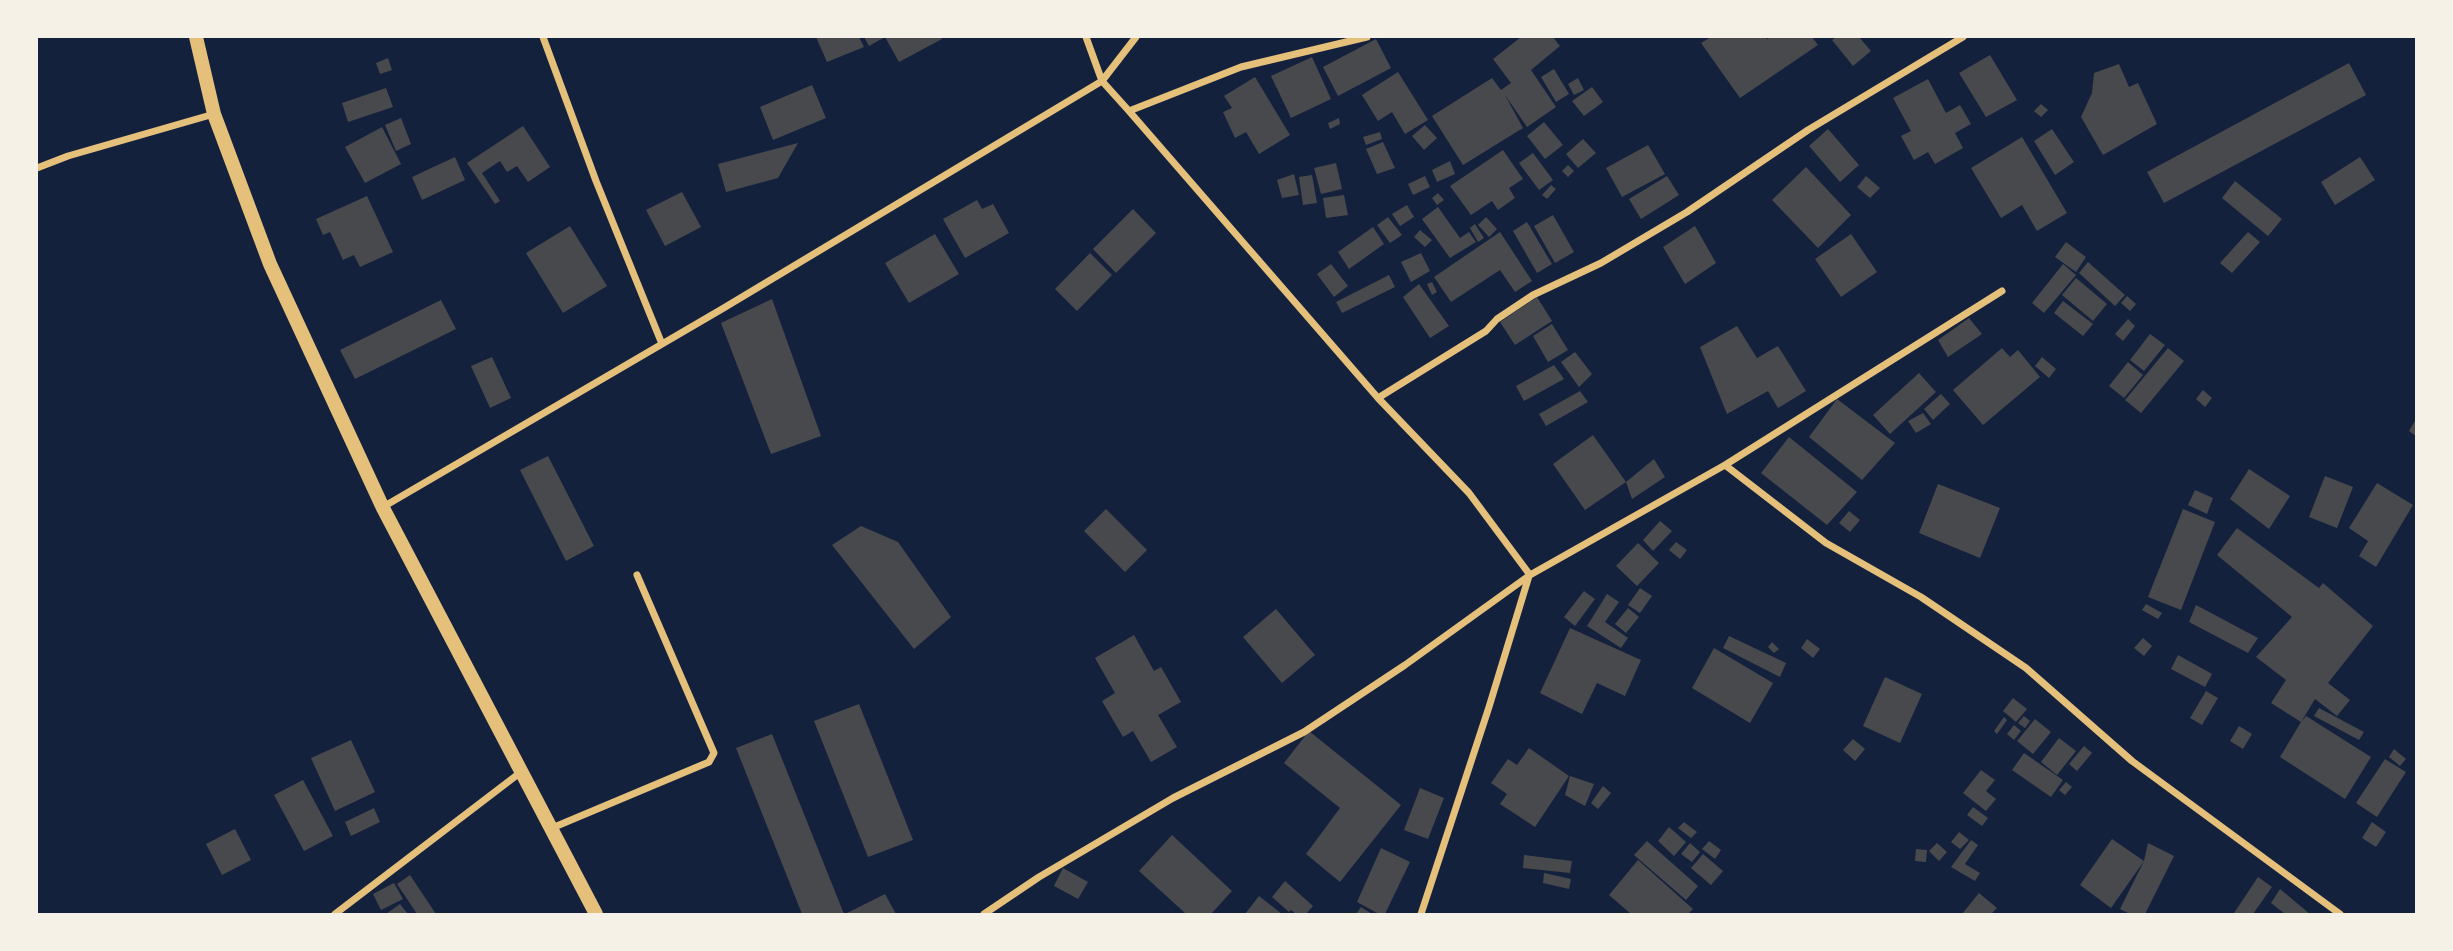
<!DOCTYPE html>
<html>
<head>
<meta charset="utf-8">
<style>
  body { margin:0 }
  #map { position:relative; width:2453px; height:951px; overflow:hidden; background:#14213d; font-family:Rubik,sans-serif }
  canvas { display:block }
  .frame { position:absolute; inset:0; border:38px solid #f6f1e7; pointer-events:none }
</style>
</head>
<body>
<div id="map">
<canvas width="2453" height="951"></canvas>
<div class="frame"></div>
</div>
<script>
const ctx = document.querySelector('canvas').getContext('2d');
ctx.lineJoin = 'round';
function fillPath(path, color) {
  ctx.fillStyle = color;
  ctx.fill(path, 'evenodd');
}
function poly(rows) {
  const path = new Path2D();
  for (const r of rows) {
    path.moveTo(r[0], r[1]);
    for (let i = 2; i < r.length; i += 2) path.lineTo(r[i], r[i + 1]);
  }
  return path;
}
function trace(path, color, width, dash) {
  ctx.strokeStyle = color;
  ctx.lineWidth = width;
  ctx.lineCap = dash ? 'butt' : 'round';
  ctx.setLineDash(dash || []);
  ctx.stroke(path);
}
const building = poly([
  [816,37,859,37,864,47,827,62],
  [864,37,941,37,942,39,899,62,885,37,869,46],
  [1521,37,1553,37,1560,46,1531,70,1556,107,1527,127,1505,95,1523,128,1463,165,1432,116,1492,78,1501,90,1511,83,1493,59],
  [1711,37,1765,37,1767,39,1771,37,1812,37,1818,45,1740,98,1701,43],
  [1836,37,1859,37,1871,51,1853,66,1832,40],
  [1376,39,1391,68,1338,96,1323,67],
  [1990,55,2017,100,1986,117,1959,73],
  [1312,57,1331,99,1291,118,1271,76],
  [388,58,392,70,380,74,376,63],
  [2349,63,2366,95,2164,203,2147,172],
  [2119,64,2129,87,2138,83,2157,124,2103,155,2081,117,2092,93,2094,73],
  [1554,69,1569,94,1556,102,1541,77],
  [1398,72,1428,120,1405,134,1392,112,1378,121,1362,95],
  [1255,77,1290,135,1259,154,1246,132,1235,138,1223,112,1232,108,1224,96],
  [1578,78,1584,90,1574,95,1568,84],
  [1928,79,1946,113,1960,105,1971,124,1955,133,1963,148,1935,164,1928,152,1914,160,1901,136,1911,131,1893,98],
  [812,85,826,118,773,140,760,107],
  [1592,87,1603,102,1584,116,1572,101],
  [386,88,393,107,348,122,342,103],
  [2041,104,2048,110,2041,117,2034,111],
  [401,118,411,144,396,151,385,125],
  [1339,118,1340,124,1330,129,1328,123],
  [1544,122,1563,145,1545,159,1527,136],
  [1425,125,1437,138,1424,150,1412,136],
  [523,126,550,167,528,182,517,166,507,172,500,161,482,173,500,201,495,204,467,163],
  [382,127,401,164,365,183,345,147],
  [1828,129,1859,165,1840,182,1809,146],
  [2052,129,2074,162,2055,175,2034,141],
  [1380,132,1382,139,1366,145,1363,137],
  [2022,137,2067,213,2037,231,2022,205,2001,218,1971,168],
  [1583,139,1596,153,1578,168,1566,154],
  [1383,142,1395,168,1377,174,1366,149],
  [798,143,778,178,726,192,718,164],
  [1648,145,1665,174,1622,197,1606,168],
  [1503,150,1523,179,1509,188,1515,198,1498,210,1492,201,1471,215,1450,186],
  [1533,153,1553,180,1539,190,1519,163],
  [455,157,465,180,422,200,412,177],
  [2360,157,2375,180,2335,205,2321,182],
  [1450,161,1455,174,1437,182,1432,170],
  [1336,163,1342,189,1321,194,1314,168],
  [1568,165,1574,171,1568,177,1562,171],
  [1806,167,1851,215,1818,248,1772,200],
  [1294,174,1299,195,1282,198,1277,180],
  [1312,175,1317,203,1303,205,1299,177],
  [1425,176,1430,187,1413,195,1408,184],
  [1667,176,1679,195,1641,219,1629,199],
  [1866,176,1880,188,1870,198,1857,187],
  [2235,181,2282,219,2268,236,2222,198],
  [1551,185,1556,189,1547,199,1542,195],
  [682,192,701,227,665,246,646,210],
  [1438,193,1444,200,1437,205,1432,198],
  [1344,195,1348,215,1326,218,1323,198],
  [367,196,393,252,360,267,354,255,343,260,330,232,323,235,316,219],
  [977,200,982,209,993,204,1009,233,965,258,943,219],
  [1407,205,1414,217,1400,226,1392,214],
  [1438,207,1460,238,1469,232,1476,242,1450,258,1422,219],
  [1133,209,1156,233,1116,273,1093,249],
  [1553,215,1574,252,1555,263,1534,226],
  [1388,217,1402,235,1390,243,1377,225],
  [1486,217,1497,229,1489,237,1478,225],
  [1527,222,1552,264,1537,273,1513,231],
  [1475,224,1484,238,1478,242,1470,228],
  [570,226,607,286,563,313,526,253],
  [1695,226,1716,263,1685,284,1663,247],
  [1373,227,1384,244,1349,269,1338,252],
  [1420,230,1432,240,1425,247,1414,237],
  [1500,232,1532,281,1515,292,1500,270,1451,302,1434,277],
  [2248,232,2260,242,2232,273,2220,263],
  [935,234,959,274,909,303,885,263],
  [1851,234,1877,272,1841,297,1815,259],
  [2066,242,2086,257,2076,272,2055,257],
  [1090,253,1112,275,1077,311,1055,289],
  [1421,253,1430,271,1411,282,1401,262],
  [2088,262,2125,295,2115,306,2079,273],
  [1331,264,1348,286,1334,297,1317,274],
  [2063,264,2076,275,2044,313,2032,303],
  [1389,275,1395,287,1342,313,1336,302],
  [2076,278,2107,304,2093,321,2062,295],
  [1432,282,1437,292,1432,295,1427,284],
  [1419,284,1449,326,1430,338,1403,297],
  [2127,296,2136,304,2130,311,2121,303],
  [1537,297,1552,321,1515,345,1500,322],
  [772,299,821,436,771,454,721,323],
  [441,300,456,329,355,379,340,350],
  [2063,301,2093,324,2083,336,2054,313],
  [1969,318,1982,334,1948,357,1938,340],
  [2128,319,2135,326,2123,341,2115,334],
  [1552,324,1568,350,1548,362,1533,336],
  [1737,326,1757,358,1778,346,1806,391,1778,408,1768,391,1727,414,1700,347],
  [2150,334,2165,345,2144,371,2130,360],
  [2002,348,2010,357,2018,350,2040,377,1983,425,1953,390],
  [2168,348,2184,361,2141,413,2125,400],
  [1575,352,1592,374,1579,387,1561,362],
  [492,357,511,398,490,408,471,366],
  [2042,357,2056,369,2049,378,2035,366],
  [2128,362,2143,375,2124,398,2109,386],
  [1554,365,1564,379,1524,401,1516,386],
  [1919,373,1936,392,1890,434,1873,415],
  [2203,390,2212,398,2205,407,2196,399],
  [1580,391,1588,402,1546,426,1539,414],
  [1941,394,1950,404,1933,420,1924,409],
  [1837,399,1895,443,1862,480,1809,437],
  [1923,413,1931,424,1916,433,1908,421],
  [2416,419,2416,436,2409,431],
  [1593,435,1626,482,1585,510,1553,464],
  [1789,437,1857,492,1827,525,1761,473],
  [548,456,594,546,566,561,520,470],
  [1654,459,1665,477,1632,499,1626,482],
  [2249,469,2290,496,2269,529,2230,499],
  [2325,476,2353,487,2337,528,2309,517],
  [2377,483,2413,505,2376,567,2359,556,2368,541,2349,528],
  [1938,484,2000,508,1980,558,1919,533],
  [2195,490,2213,498,2207,514,2188,505],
  [1106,509,1147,550,1125,572,1084,531],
  [2183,509,2215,522,2181,610,2148,597],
  [1849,511,1860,520,1850,532,1839,523],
  [1660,521,1672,531,1653,551,1643,540],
  [861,526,898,542,951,617,914,649,832,545],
  [2237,528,2319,588,2323,583,2373,626,2328,683,2350,700,2337,716,2315,699,2301,722,2306,716,2371,757,2345,799,2280,757,2301,722,2271,703,2286,680,2256,657,2292,617,2217,555],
  [1676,542,1687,550,1680,559,1669,550],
  [1638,543,1659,563,1637,586,1616,566],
  [1640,588,1652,596,1640,613,1628,605],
  [1584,591,1595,599,1575,626,1564,617],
  [1607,594,1619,602,1605,622,1628,638,1621,648,1587,626],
  [2146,604,2162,613,2158,619,2142,610],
  [2196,605,2258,638,2248,653,2189,622],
  [1628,608,1639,617,1626,633,1615,624],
  [1276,609,1315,655,1282,683,1243,637],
  [1570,628,1641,660,1625,696,1597,683,1582,714,1540,693],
  [1134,635,1154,671,1161,667,1181,702,1158,715,1177,747,1151,762,1133,731,1123,737,1102,701,1115,693,1095,658],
  [1729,636,1786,663,1780,677,1723,648],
  [2143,638,2152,646,2144,656,2134,648],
  [1807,639,1820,649,1813,658,1801,648],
  [1772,642,1779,649,1774,653,1768,647],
  [1714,648,1773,683,1750,723,1692,688],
  [2178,655,2212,674,2205,687,2171,669],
  [1885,677,1922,694,1900,743,1863,726],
  [2206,691,2218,698,2202,725,2190,718],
  [2013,698,2027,709,2016,722,2003,711],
  [859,704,913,840,868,857,814,721],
  [2319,708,2364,732,2359,740,2314,716],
  [2024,716,2030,721,2025,728,2018,723],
  [2004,717,2007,720,1997,734,1994,731],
  [2035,719,2051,732,2033,754,2017,741],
  [2014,725,2021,731,2014,740,2007,734],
  [2239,726,2252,734,2243,749,2230,741],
  [1309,731,1401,805,1340,882,1306,854,1340,808,1284,763],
  [772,734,844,914,802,914,736,748],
  [2059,738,2076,751,2057,775,2041,762],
  [1853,739,1865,749,1855,761,1843,750],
  [351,740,375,792,335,811,311,758],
  [2084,746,2092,753,2077,771,2069,764],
  [1529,748,1569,776,1535,827,1500,804,1507,794,1491,783,1508,759,1517,765],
  [2394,749,2406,759,2400,766,2389,757],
  [2024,753,2063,780,2051,797,2012,770],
  [2385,759,2406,772,2377,817,2356,803],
  [1981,770,1995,780,1986,791,1996,799,1986,811,1963,793],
  [1570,776,1594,784,1585,806,1565,795],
  [303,780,333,836,304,851,274,795],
  [2066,782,2072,787,2065,795,2059,790],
  [1603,786,1611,793,1598,809,1591,803],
  [1420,788,1444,798,1428,839,1404,830],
  [1973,807,1988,818,1982,826,1967,815],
  [374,808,380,822,351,836,345,822],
  [1684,822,1697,832,1691,838,1678,828],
  [2372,822,2386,832,2376,847,2362,838],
  [1669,827,1686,842,1674,856,1658,841],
  [235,829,251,860,222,875,206,844],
  [1959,832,1969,840,1960,849,1951,842],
  [1172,835,1232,891,1211,914,1186,914,1139,871],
  [2112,839,2144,861,2111,908,2080,885],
  [1971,840,1978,845,1965,864,1980,873,1975,881,1951,867],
  [1647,841,1698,886,1686,900,1634,855],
  [1709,841,1721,850,1715,859,1702,849],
  [1690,843,1700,852,1692,862,1681,854],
  [1937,843,1947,852,1939,861,1929,851],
  [2148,843,2174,856,2145,914,2130,914,2120,909,2144,861],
  [1381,848,1410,862,1385,914,1379,914,1357,902],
  [1916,849,1927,850,1926,862,1915,861],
  [1703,854,1723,871,1711,885,1691,868],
  [1524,855,1572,861,1570,873,1523,868],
  [1638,860,1693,909,1688,914,1631,914,1609,895],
  [1063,868,1088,882,1078,899,1054,886],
  [1544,873,1571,879,1569,889,1543,883],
  [410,875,436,914,417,914,397,884],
  [2258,877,2272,887,2253,914,2235,914,2234,913],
  [1285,881,1313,906,1306,914,1296,914,1291,910,1289,912,1272,897],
  [394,883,403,899,381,910,373,894],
  [2280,889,2310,914,2285,914,2271,903],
  [1979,893,1997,908,1991,914,1962,914],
  [885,894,896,914,845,914],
  [1259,896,1282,914,1245,914],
  [400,904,408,914,386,914],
  [1361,907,1372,914,1356,914]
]);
const minor = poly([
  [543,37,596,181,662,344],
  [1086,37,1102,81],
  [1102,81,1136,37],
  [1129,111,1378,398,1469,493,1530,575],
  [37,168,68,156,214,114],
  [1378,398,1486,331,1497,319,1533,295,1601,263,1687,212,1808,130,1963,37],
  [1725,465,1826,543,1921,597,2026,668,2132,761,2340,914],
  [383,507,722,309,1102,81,1129,111,1241,67,1367,37],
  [552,828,709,762,714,753,637,575],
  [335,914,521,772],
  [984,914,1039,877,1173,798,1304,732,1405,665,1530,575,1725,465,2002,291],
  [1421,914,1489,707,1529,576]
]);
const secondary = poly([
  [196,37,214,114,270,264,383,508,596,914]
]);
fillPath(building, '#48494c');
trace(minor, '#e5c07b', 7);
trace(secondary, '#e5c07b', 14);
</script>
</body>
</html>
